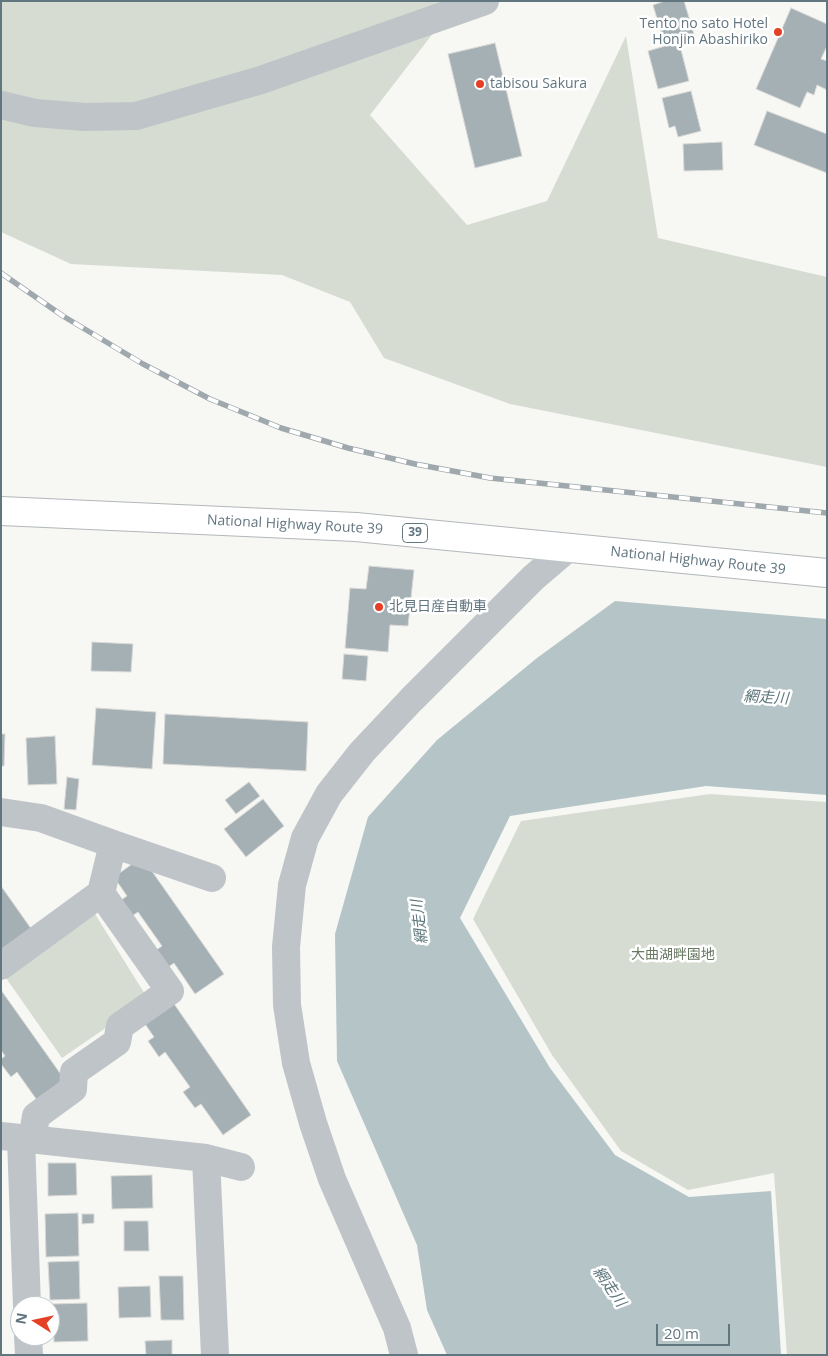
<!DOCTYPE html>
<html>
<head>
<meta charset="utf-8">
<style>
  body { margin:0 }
  #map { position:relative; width:828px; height:1356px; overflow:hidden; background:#f7f7f4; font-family:"Open Sans",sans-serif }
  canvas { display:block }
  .frame { position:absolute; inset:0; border:2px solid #627680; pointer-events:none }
  .north { position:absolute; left:10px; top:1296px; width:50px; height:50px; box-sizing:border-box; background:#fff; border:1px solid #c0c8cc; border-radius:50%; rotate:280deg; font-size:14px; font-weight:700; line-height:20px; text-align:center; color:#627680 }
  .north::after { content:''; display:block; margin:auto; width:18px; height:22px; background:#e53f26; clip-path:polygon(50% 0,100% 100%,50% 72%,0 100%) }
  .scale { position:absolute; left:656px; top:1324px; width:74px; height:22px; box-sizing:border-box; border:2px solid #627680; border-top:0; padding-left:6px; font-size:15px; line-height:18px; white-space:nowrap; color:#627680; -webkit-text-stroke:4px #fff; paint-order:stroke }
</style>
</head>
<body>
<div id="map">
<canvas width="828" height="1356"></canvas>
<div class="frame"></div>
<div class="north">N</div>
<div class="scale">20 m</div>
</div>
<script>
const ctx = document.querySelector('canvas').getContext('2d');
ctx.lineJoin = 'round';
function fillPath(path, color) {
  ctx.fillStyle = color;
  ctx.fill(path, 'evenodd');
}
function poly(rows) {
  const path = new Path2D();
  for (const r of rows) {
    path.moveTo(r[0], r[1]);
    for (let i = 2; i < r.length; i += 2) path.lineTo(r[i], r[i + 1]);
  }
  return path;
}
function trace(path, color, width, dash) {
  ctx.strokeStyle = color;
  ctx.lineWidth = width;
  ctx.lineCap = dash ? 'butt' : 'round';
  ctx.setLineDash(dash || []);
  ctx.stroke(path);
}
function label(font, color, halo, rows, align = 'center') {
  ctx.font = font + ' "Open Sans","Noto Sans JP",sans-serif';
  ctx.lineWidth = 5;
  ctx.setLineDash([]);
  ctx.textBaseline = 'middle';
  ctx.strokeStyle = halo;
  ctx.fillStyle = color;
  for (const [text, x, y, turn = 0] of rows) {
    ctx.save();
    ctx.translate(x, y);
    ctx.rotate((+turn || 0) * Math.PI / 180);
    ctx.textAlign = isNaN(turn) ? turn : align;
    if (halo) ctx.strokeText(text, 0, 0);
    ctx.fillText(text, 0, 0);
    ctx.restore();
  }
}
const green = poly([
  [1,1,458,1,370,115,467,225,547,201,626,36,658,238,827,277,827,467,510,404,384,358,350,302,282,275,71,264,1,232],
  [710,794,827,802,827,1355,787,1355,774,1173,688,1190,621,1151,552,1055,473,919,521,821],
  [95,914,148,999,62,1058,6,978]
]);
const water = poly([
  [615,601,827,619,827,795,706,786,510,816,460,918,550,1068,615,1155,689,1197,771,1191,781,1355,447,1355,427,1310,417,1245,337,1061,335,934,368,817,437,740,537,658]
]);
const building = poly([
  [665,1,684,1,694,34,664,43,653,5,665,1],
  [791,8,827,24,827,46,821,59,827,61,827,90,817,85,814,95,807,92,800,108,756,89,791,8],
  [679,42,689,81,658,89,648,51,679,42],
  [495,43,522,156,475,168,448,54,495,43],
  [691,91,701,131,678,137,675,126,669,128,662,98,691,91],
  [767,111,827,134,827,173,754,145,767,111],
  [722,142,723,170,684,171,683,144,722,142],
  [369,566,414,570,408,626,390,625,388,652,345,648,350,588,366,589,369,566],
  [92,642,133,644,131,672,91,671,92,642],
  [344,654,368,656,366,681,342,679,344,654],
  [96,708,156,712,152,769,92,765,96,708],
  [165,714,308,722,306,771,163,764,165,714],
  [1,734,5,734,4,766,1,766,1,734],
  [55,736,57,784,28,785,26,738,55,736],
  [67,777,79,779,76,810,64,809,67,777],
  [249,782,260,796,236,814,225,800,249,782],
  [263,799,284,826,246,857,224,829,263,799],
  [142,857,224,974,195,994,174,963,167,968,155,951,162,946,138,912,132,916,121,900,127,896,114,877,142,857],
  [1,886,37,937,8,957,1,947,1,886],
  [1,990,67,1083,39,1103,17,1072,11,1077,1,1064,1,1059,5,1056,1,1050,1,990],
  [170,998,251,1115,223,1135,201,1104,195,1108,183,1092,190,1087,165,1052,159,1057,148,1041,154,1037,141,1018,170,998],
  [48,1163,76,1163,77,1195,48,1196,48,1163],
  [152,1175,153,1208,112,1209,111,1176,152,1175],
  [78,1213,79,1256,46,1257,45,1214,78,1213],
  [82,1214,94,1214,94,1223,82,1224,82,1214],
  [124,1221,148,1221,149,1251,124,1251,124,1221],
  [79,1261,80,1299,50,1300,48,1262,79,1261],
  [159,1276,183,1276,184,1320,161,1320,159,1276],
  [150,1286,151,1317,119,1318,118,1287,150,1286],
  [87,1303,88,1341,54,1342,53,1304,87,1303],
  [172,1340,172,1355,146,1355,145,1341,172,1340]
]);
const minor = poly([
  [1,105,35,113,85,117,136,116,261,80,485,1],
  [1,812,41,818,113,844,101,893,170,991,120,1026,117,1042,74,1072,73,1089,36,1116,32,1140],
  [113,844,212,878],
  [1,966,101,893],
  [1,1136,206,1158,241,1167],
  [21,1139,27,1306],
  [206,1158,215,1355],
  [28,1336,29,1355],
  [404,1355,397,1328,332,1179,313,1123,296,1063,287,1005,286,947,292,885,305,838,329,794,362,752,411,700,533,578,568,548]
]);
const highway = poly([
  [1,511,356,527,827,573]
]);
const rail = poly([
  [1,273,63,316,143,364,210,399,281,428,348,448,415,464,490,478,827,513]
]);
const markers = [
  [778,32,5,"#e53f26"],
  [480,84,5,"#e53f26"],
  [379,607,5,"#e53f26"]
];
const shields = [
  [415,533,25]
];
const shieldNames = [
  ["39",415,533]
];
const poiNames = [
  ["Tento no sato Hotel",768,24,"right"],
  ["Honjin Abashiriko",768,40,"right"],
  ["tabisou Sakura",490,84],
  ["北見日産自動車",389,607]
];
const streetNames = [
  ["National Highway Route 39",295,525,3],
  ["National Highway Route 39",698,561,6]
];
const parkNames = [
  ["大曲湖畔園地",673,955]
];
const waterNames = [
  ["網走川",766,698,3],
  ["網走川",420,922,-97],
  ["網走川",609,1287,55]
];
fillPath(green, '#d7dcd3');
fillPath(water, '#b5c5c7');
fillPath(building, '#a5b0b4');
trace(building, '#d9d9d7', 1);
trace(highway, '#b1b7ba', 30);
trace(minor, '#bec4c7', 28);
trace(highway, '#fff', 28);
trace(rail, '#9fa8ad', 5.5);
trace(rail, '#fff', 4, [11]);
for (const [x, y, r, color] of markers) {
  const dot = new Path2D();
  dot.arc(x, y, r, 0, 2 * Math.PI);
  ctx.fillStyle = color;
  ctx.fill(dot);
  trace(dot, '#fff', 2);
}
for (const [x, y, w] of shields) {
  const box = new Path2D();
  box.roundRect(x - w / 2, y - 9.5, w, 19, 4);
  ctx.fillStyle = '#fff';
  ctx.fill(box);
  trace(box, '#627680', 1);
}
label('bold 12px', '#627680', null, shieldNames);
label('14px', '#627680', '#fff', poiNames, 'left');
label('14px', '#627680', '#fff', streetNames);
label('14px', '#677861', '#fff', parkNames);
label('italic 15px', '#5d767b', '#fff', waterNames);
</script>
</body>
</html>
